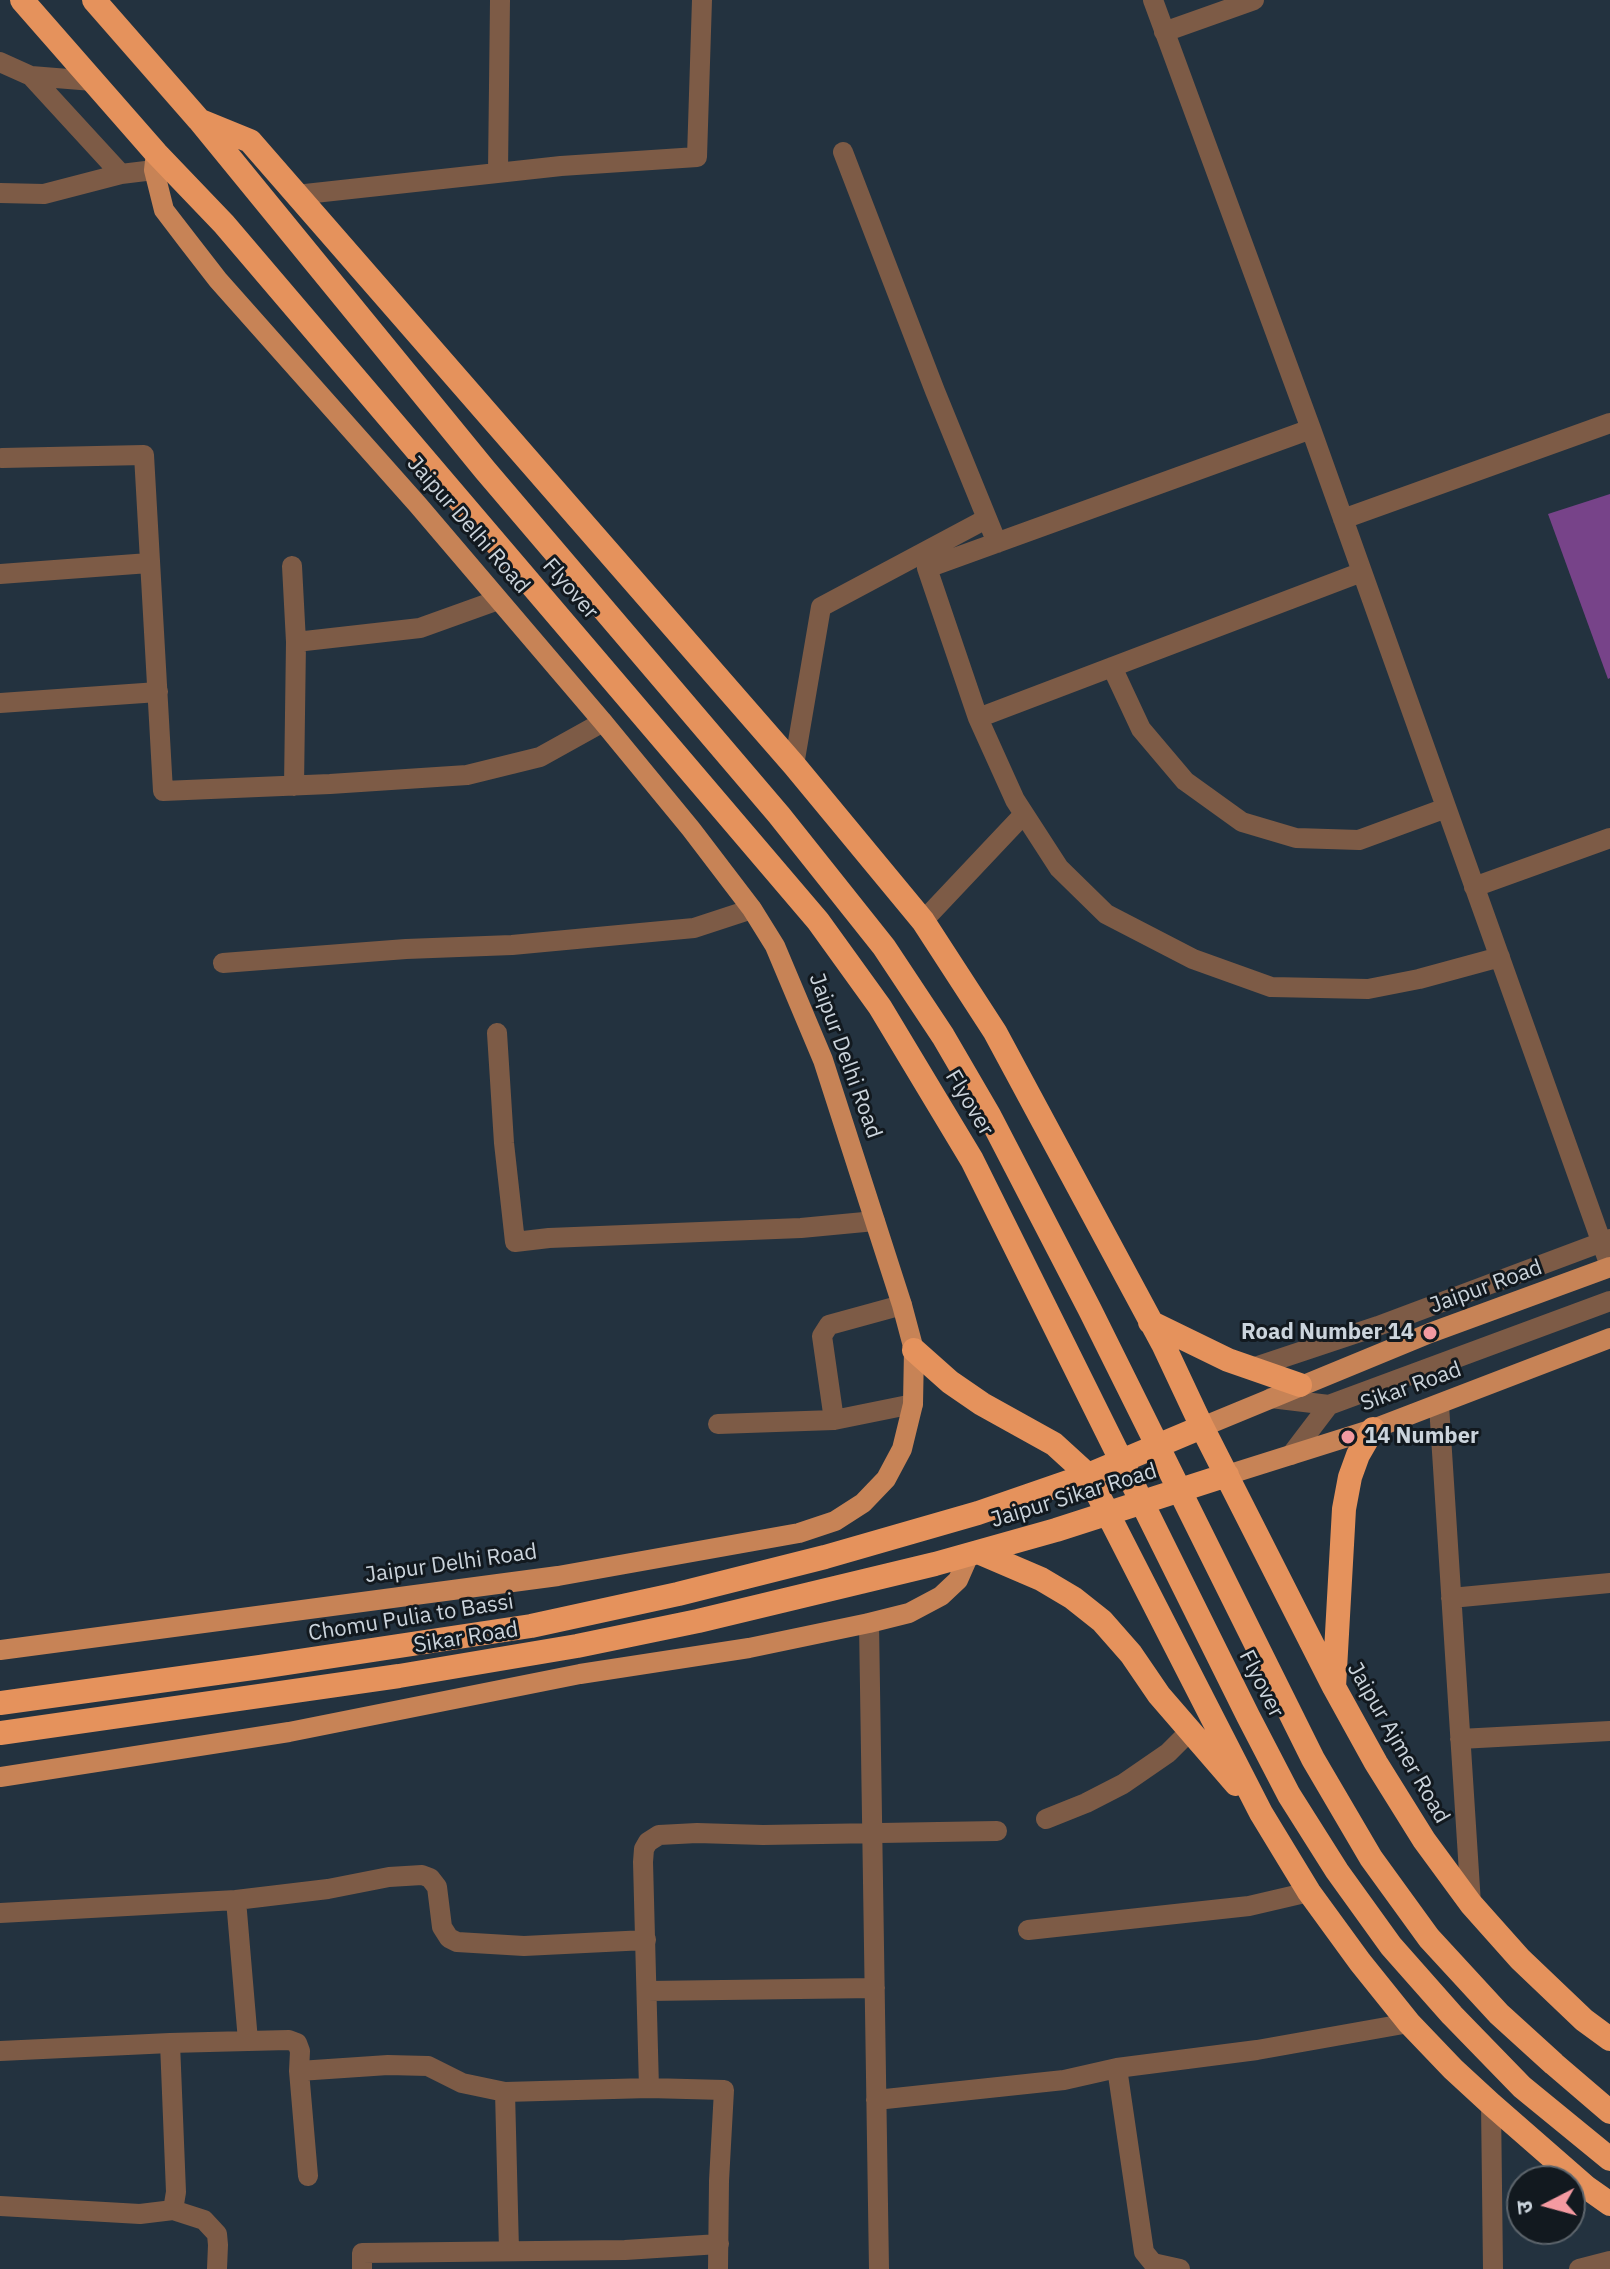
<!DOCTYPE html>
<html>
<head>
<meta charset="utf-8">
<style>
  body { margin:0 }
  #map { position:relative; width:1610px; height:2269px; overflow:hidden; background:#23323f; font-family:"IBM Plex Sans","Noto Sans Devanagari",sans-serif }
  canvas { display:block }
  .north { position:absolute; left:1506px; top:2165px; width:80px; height:80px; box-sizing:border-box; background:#12191f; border:2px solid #5c646b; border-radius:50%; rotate:264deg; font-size:22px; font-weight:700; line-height:32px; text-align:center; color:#cbd4dc }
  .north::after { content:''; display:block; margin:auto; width:28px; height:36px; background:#f49aa1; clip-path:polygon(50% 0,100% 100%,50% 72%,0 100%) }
</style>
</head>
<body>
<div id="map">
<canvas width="1610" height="2269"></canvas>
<div class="north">उ</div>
</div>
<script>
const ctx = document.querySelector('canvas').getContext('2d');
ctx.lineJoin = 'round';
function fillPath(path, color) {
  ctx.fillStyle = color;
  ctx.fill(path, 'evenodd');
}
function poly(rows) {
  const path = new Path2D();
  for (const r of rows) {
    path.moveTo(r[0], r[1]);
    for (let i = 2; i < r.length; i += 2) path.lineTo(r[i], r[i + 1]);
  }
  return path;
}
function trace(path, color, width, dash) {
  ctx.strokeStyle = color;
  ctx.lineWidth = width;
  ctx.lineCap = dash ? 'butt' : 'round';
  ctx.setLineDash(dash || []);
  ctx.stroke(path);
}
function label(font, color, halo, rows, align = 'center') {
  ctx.font = font + ' "IBM Plex Sans",sans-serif';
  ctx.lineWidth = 6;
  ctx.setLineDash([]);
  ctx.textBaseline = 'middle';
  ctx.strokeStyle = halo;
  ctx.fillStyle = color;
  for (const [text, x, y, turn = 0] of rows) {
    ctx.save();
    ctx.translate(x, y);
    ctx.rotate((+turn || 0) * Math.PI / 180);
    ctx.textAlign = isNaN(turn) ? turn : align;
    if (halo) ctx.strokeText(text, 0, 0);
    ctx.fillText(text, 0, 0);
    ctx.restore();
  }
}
const building = poly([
  [1610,494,1610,678,1608,679,1548,514]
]);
const minor = poly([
  [1153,0,1311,429,1610,1266],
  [1164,32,1254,0],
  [0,62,31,76,93,81],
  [31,76,121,174],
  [843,152,935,391,997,543],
  [498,172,500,0],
  [0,193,44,194,121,174,154,170],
  [296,195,561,166,697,157,702,0],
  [1311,429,927,568,978,718,1362,572],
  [2,458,144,455,163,791,330,784,467,775,540,757,603,722],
  [1343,519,1610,423],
  [292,566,296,642,420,628,498,600],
  [0,574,149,563],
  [1112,667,1141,729,1185,781,1242,822,1296,838,1359,840,1446,808],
  [0,703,158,692],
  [978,718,1015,800,1059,868,1106,914,1193,959,1271,987,1368,989,1419,979,1500,957],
  [794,765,821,607,986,519],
  [294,786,296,642],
  [1474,887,1610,838],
  [923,921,1024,814],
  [223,963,406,949,512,945,694,928,752,909],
  [497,1033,504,1143,515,1242,549,1238,801,1228,875,1221],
  [1252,1368,1378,1326,1610,1239],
  [1271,1398,1329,1405,1610,1301],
  [1439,1405,1471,1904],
  [834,1420,822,1336,829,1325,902,1305],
  [718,1424,834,1420,913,1404],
  [1291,1455,1329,1405],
  [1451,1598,1610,1583],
  [869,1623,879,2269],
  [1460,1739,1610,1731],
  [1046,1819,1086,1803,1123,1784,1168,1753,1190,1731],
  [0,1913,236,1900],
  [1028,1930,1249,1906,1309,1892],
  [646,1940,524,1946,457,1942,449,1938,442,1927,437,1887,430,1878,422,1875,389,1877,328,1889,236,1900,248,2041,289,2040,297,2043,300,2051,299,2071,388,2065,428,2066,462,2083,505,2092,649,2088],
  [647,1991,875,1988],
  [0,2051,170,2043],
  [1117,2068,1144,2252,1153,2263,1180,2269],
  [299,2071,308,2176],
  [505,2092,509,2250],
  [876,2100,1064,2080,1117,2068,1257,2050,1409,2023],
  [1491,2104,1493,2269],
  [0,2206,140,2214,173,2210,176,2192,170,2043,248,2041],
  [173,2210,204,2220,217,2234,218,2245,217,2269],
  [362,2269,362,2253,625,2250,719,2244],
  [718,2269,719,2181,724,2090,649,2088,643,1862,644,1849,648,1842,659,1835,697,1833,763,1835,997,1831],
  [1579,2269,1610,2261]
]);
const major = poly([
  [1202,1427,1430,1333,1610,1267],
  [1227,1475,1373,1429,1610,1338],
  [0,1650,558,1576,799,1533,835,1521,863,1503,886,1479,902,1449,913,1404,914,1350,902,1305,823,1060,775,946,752,909,691,829,603,722,418,505,218,280,187,240,164,210,154,170,156,153],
  [0,1777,289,1732,580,1674,749,1648,869,1623,909,1613,941,1596,958,1580,969,1555]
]);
const highway = poly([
  [22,0,156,153,224,224,818,921,880,1007,972,1160,1248,1716,1289,1795,1337,1871,1391,1946,1452,2015,1522,2087,1610,2159],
  [94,0,199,120,485,470,779,815,884,947,943,1036,989,1115,1090,1310,1313,1759,1371,1858,1429,1938,1499,2014,1554,2064,1610,2112],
  [201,121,250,141,794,765,923,921,995,1032,1163,1344,1202,1427,1334,1687,1376,1763,1424,1840,1471,1904,1520,1959,1584,2020,1610,2039],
  [1150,1322,1228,1360,1300,1385],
  [914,1350,950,1382,982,1404,1054,1444,1088,1475,1261,1813,1309,1892,1360,1962,1409,2023,1453,2069,1491,2104,1586,2187,1610,2204],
  [978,1552,1041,1579,1073,1598,1102,1621,1131,1654,1159,1695,1236,1784],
  [1334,1687,1344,1509,1350,1477,1358,1455,1373,1429],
  [0,1703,260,1667,531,1626,678,1594,825,1557,978,1513,1088,1475,1202,1427],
  [0,1733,399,1676,577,1646,698,1621,935,1564,1056,1530,1227,1475]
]);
const markers = [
  [1430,1333,8,"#f49aa1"],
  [1348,1437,8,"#f49aa1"]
];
const streetNames = [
  ["Jaipur Delhi Road",468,525,49],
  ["Flyover",570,589,49],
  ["Jaipur Delhi Road",845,1056,70],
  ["Flyover",969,1103,59],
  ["Jaipur Road",1486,1287,-20],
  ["Sikar Road",1411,1387,-20],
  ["Jaipur Sikar Road",1074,1496,-17],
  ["Jaipur Delhi Road",451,1564,-8],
  ["Chomu Pulia to Bassi",411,1618,-9],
  ["Sikar Road",466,1638,-9],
  ["Flyover",1261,1684,63],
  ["Jaipur Ajmer Road",1398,1743,60]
];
const poiNames = [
  ["Road Number 14",1414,1333],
  ["14 Number",1364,1437,"left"]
];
fillPath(building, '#774389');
trace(minor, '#7d5b46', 20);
trace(major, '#c78356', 20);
trace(highway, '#e5925c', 24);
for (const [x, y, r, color] of markers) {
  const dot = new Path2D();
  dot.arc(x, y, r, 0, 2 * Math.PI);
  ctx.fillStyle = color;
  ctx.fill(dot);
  trace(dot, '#12191f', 3);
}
label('22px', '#cbd4dc', '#12191f', streetNames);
label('bold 22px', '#cbd4dc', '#12191f', poiNames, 'right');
</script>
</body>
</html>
